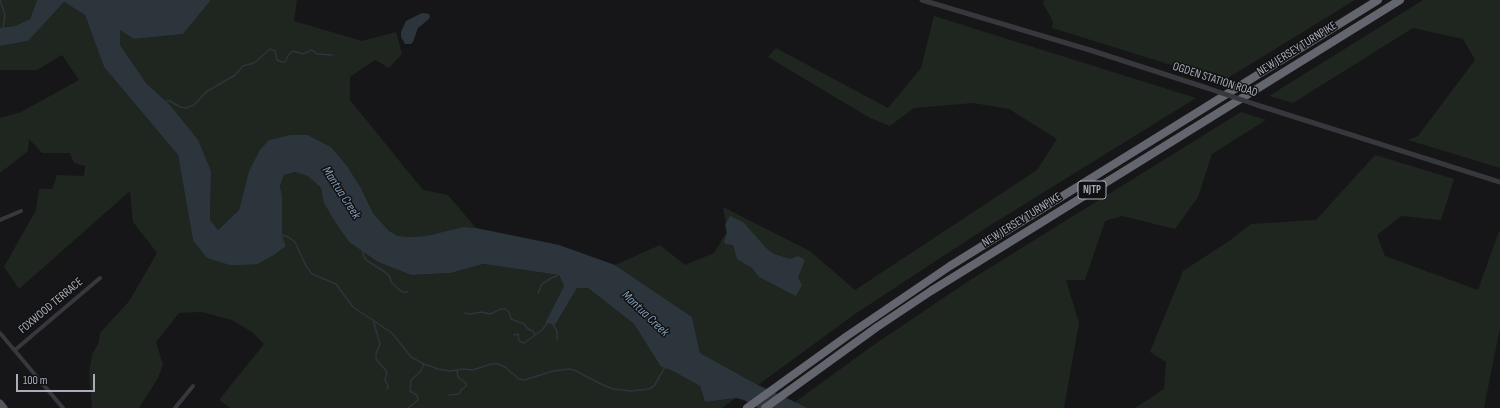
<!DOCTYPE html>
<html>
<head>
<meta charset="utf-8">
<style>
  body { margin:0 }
  #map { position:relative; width:1500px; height:408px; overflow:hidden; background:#161618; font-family:"Sofia Sans Condensed",sans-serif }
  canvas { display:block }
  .scale { position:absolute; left:16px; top:374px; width:79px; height:18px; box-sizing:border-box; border:2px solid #a8adb8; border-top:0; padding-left:5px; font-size:12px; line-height:14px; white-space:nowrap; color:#a8adb8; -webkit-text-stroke:3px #111113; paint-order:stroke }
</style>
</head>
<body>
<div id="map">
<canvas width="1500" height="408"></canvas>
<div class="scale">100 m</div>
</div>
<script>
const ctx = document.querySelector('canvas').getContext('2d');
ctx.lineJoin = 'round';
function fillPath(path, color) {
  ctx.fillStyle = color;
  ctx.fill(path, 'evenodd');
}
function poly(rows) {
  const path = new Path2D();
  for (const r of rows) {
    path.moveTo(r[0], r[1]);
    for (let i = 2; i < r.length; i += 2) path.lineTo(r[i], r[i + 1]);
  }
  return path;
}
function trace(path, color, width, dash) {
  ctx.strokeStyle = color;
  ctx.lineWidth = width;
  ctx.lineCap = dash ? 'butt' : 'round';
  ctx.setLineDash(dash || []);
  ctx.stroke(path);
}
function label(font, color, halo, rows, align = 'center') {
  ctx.font = font + ' "Sofia Sans Condensed",sans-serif';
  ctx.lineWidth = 3;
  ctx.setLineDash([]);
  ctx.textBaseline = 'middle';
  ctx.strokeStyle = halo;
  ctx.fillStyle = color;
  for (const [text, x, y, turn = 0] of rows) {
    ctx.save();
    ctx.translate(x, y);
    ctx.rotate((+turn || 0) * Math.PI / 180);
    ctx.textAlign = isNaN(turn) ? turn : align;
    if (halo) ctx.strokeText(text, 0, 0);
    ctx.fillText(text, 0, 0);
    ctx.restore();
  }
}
const green = poly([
  [0,0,37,0,30,19,15,26,0,28],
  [211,0,297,0,294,21,362,41,396,32,402,54,389,68,375,60,350,77,350,100,423,190,448,195,476,228,463,227,426,236,409,237,398,236,389,231,373,213,361,188,347,166,331,147,308,135,290,135,269,140,249,171,239,210,218,230,210,220,211,171,169,104,146,83,120,45,120,29,134,39,183,34],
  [1044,0,1355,0,1223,81,1052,28,1053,22,1043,3],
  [1423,0,1500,0,1500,168,1408,140,1418,136,1475,60,1463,39,1413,28,1293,103,1269,96],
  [64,2,85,15,104,67,178,155,193,240,258,264,274,255,286,246,282,235,282,196,280,186,284,175,295,172,308,175,321,189,325,203,337,225,349,242,378,262,411,275,451,273,483,264,559,275,564,286,545,323,555,325,577,288,588,288,634,324,661,367,671,370,700,386,705,402,736,398,722,408,230,408,219,400,264,344,252,332,232,320,202,312,179,313,156,342,163,365,158,378,139,408,92,408,89,372,92,355,99,342,100,333,130,300,157,253,133,222,130,191,19,289,4,267,36,210,39,189,52,189,57,175,84,176,85,166,74,163,70,153,42,153,29,139,28,151,0,173,0,118,21,112,79,80,62,55,37,70,0,70,0,46,28,41],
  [934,16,1196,98,986,228,855,314,758,385,700,353,692,317,615,265,660,245,685,265,714,253,727,231,723,207,810,251,855,290,1037,170,1057,139,1009,109,973,103,914,108,890,126,870,118,768,57,776,48,888,108,921,68],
  [1241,112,1266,120,1212,154,1198,197,1175,229,1122,216,1105,221,1085,280,1066,280,1079,323,1064,408,808,408,795,402,875,344,970,280],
  [1375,155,1454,179,1441,220,1401,216,1377,235,1385,256,1478,290,1499,231,1500,231,1500,328,1484,408,1135,408,1164,389,1166,362,1150,352,1183,271,1229,241,1251,224,1316,220]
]);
const water = poly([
  [37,0,211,0,183,34,134,39,120,30,120,45,146,83,169,104,198,140,211,171,210,220,218,230,239,210,249,171,260,150,269,140,290,135,308,135,331,147,347,166,361,188,373,213,389,231,398,236,409,237,426,236,463,227,476,228,559,245,615,265,692,317,700,353,758,385,808,408,758,408,744,400,736,398,705,402,700,386,671,370,661,367,634,324,588,288,577,288,555,325,545,323,564,286,559,275,483,264,451,273,411,275,378,262,349,242,337,225,324,203,321,188,308,176,295,172,284,175,280,186,282,196,282,235,286,246,274,255,258,264,241,265,230,265,207,258,193,240,178,155,104,67,85,15,64,2,28,41,0,46,0,28,15,26,30,19],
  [422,13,429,14,430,17,429,19,418,28,413,42,411,44,405,44,401,37,401,32,406,21],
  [730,216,743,222,767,249,774,254,790,259,798,256,804,259,804,262,798,278,802,285,796,296,759,277,752,268,737,259,733,245,725,244,724,241,727,233,725,225]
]);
const stream = poly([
  [0,0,5,15,3,29],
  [166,101,170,101,180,107,186,108,194,105,206,92,235,75,243,66,254,63,270,49,275,51,277,60,282,62,285,62,289,54,293,51,303,54,312,50,317,54,332,55],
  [280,234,288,237,295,242,306,266,312,274,336,284,353,307,392,333,411,357,424,364,438,369,450,371,463,369,473,370,491,364,498,364,505,367,519,379,524,380,553,371,569,369,574,370,601,384,613,389,631,391,649,389,654,386,665,367],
  [362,249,364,257,366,260,385,272,390,277,391,282,402,292,408,292],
  [538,293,542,284,550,279,560,274],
  [465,313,471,314,481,312,490,314,501,309,505,309,509,312,511,319,524,324,528,329,533,331,535,334],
  [373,320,380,344,376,354,376,359,387,372,385,380,388,386,387,389],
  [552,323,557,331,557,340],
  [514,335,518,334,519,341,524,343,542,330,547,323],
  [449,395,459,394,461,390,466,386,466,383,458,377,457,371],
  [408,408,418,400,417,395,410,391,411,380,421,371,424,364]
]);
const minor = poly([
  [0,220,21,211],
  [0,333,63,408],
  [15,350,100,278],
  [175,408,193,386]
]);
const tertiary = poly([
  [922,0,1093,51,1207,88],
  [1257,105,1500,182]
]);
const primary = poly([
  [0,403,4,408]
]);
const motorway = poly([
  [747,408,847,336,950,266,1378,0],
  [765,408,877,327,931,291,1400,0]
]);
const tertiaryBridge = poly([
  [1207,88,1257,105]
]);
const shields = [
  [1092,190,28]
];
const shieldNames = [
  ["NJTP",1092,190]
];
const streetNames = [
  ["NEW JERSEY TURNPIKE",1297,49,-32],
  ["OGDEN STATION ROAD",1215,80,18],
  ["NEW JERSEY TURNPIKE",1022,220,-32],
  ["FOXWOOD TERRACE",51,306,-40]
];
const waterNames = [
  ["Mantua Creek",341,193,57],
  ["Mantua Creek",645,314,44]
];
fillPath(green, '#1e261f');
fillPath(water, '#2c353c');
trace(stream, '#2c353c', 1.5);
trace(minor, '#37383d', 4);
trace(tertiary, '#37383d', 5);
trace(primary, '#53555c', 7);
trace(motorway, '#63666e', 8);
trace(tertiaryBridge, '#37383d', 5);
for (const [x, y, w] of shields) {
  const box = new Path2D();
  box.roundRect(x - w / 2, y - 9, w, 18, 3);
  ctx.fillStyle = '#111113';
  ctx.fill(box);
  trace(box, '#a8adb8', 1);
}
label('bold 11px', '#a8adb8', null, shieldNames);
label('12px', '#a8adb8', '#111113', streetNames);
label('italic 13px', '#7f9bb3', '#111113', waterNames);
</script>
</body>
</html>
